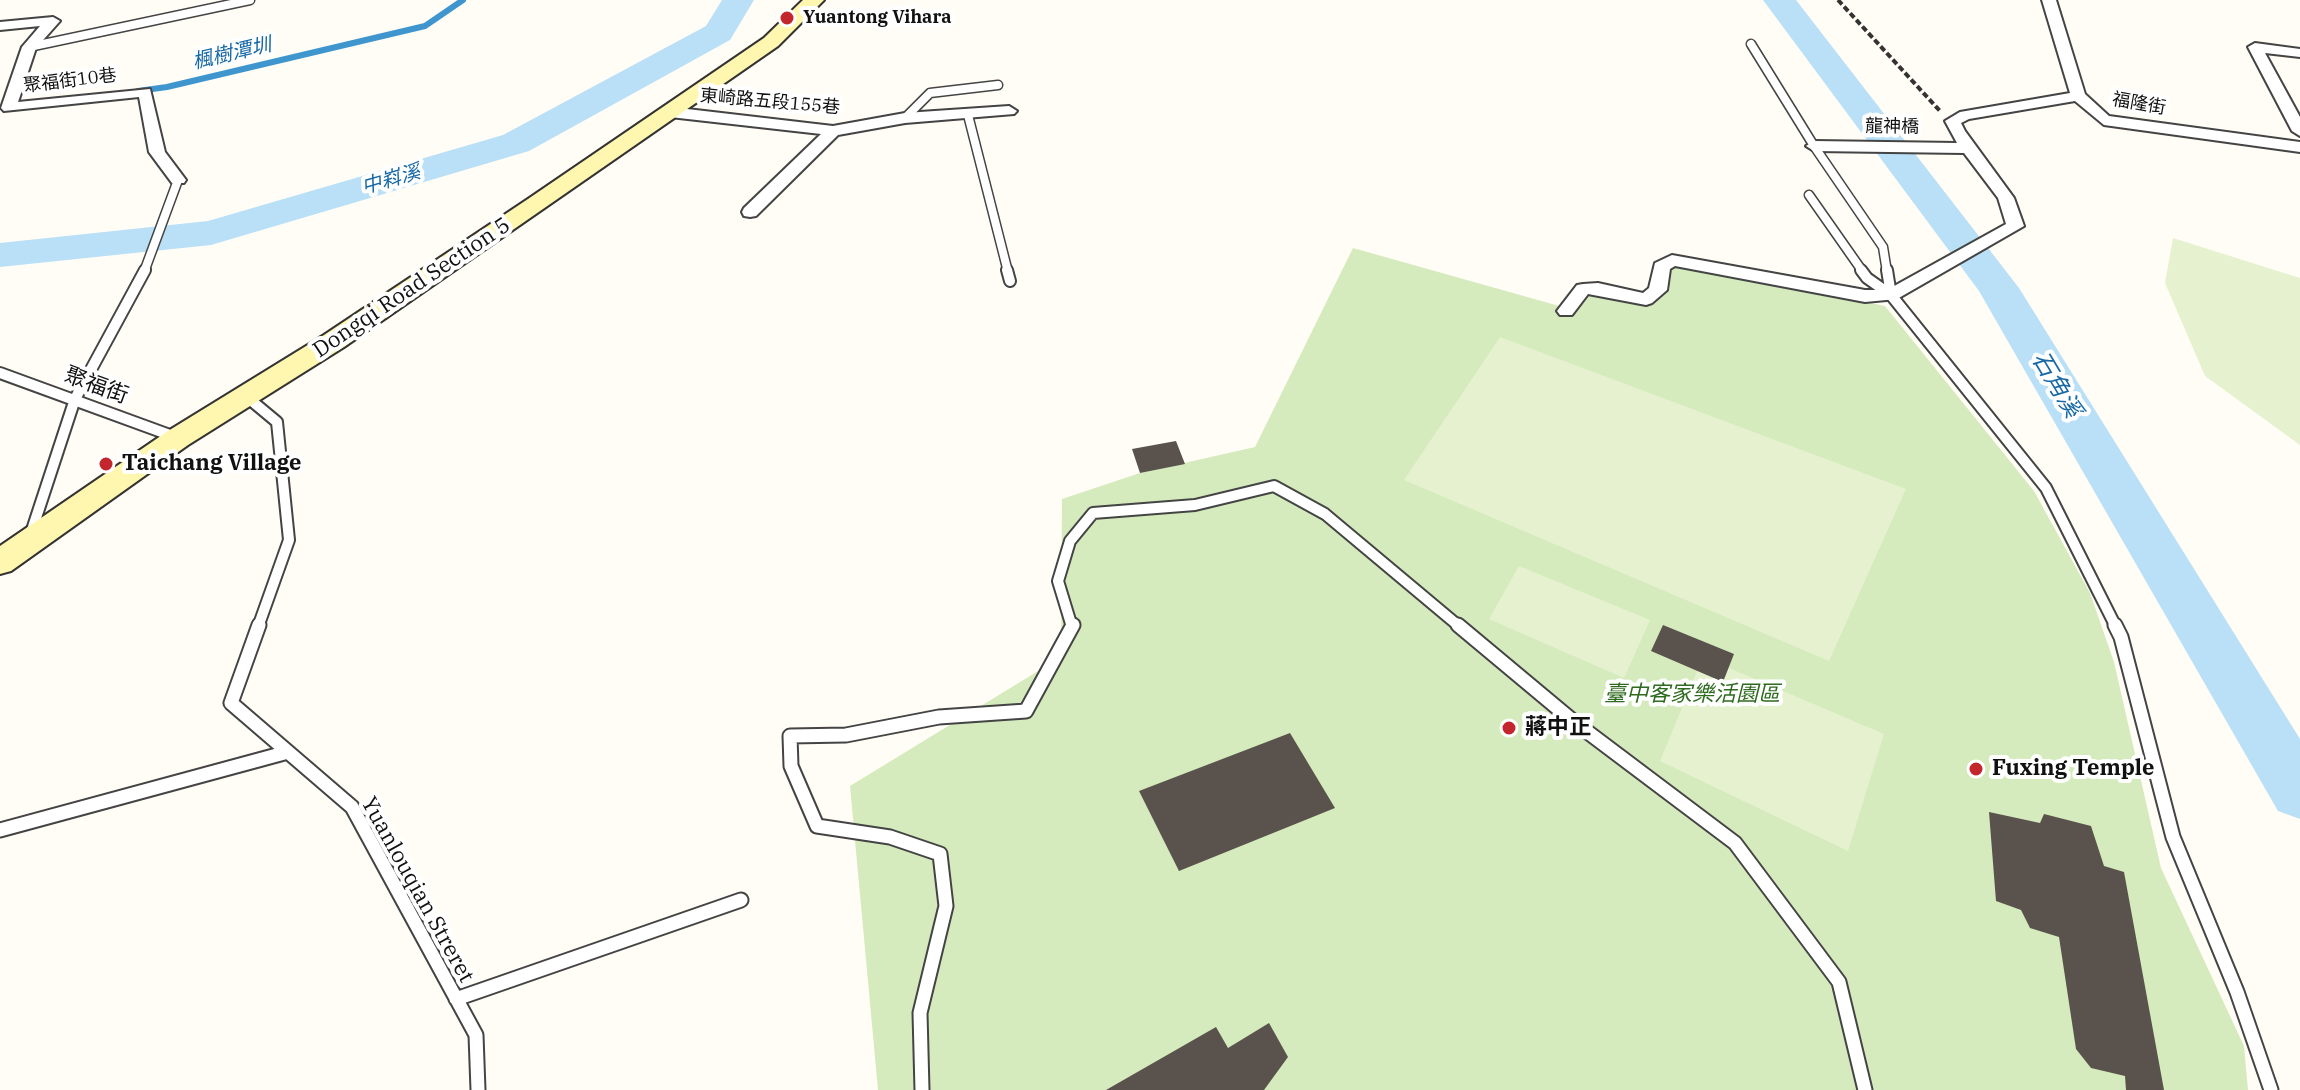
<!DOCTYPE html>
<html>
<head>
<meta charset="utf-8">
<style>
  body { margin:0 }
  canvas { display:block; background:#fffdf5 }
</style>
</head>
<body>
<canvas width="2300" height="1090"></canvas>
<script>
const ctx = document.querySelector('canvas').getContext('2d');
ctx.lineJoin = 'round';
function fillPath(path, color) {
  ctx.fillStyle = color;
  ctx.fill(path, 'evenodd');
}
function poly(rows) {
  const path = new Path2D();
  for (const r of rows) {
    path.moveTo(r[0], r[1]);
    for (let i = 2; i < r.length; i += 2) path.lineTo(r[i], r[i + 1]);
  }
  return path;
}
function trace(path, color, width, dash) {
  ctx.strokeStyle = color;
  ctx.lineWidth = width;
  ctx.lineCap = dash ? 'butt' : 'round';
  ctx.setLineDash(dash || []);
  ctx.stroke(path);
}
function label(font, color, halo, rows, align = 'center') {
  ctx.font = font + ' "IBM Plex Serif","Noto Sans TC",serif';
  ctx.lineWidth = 8;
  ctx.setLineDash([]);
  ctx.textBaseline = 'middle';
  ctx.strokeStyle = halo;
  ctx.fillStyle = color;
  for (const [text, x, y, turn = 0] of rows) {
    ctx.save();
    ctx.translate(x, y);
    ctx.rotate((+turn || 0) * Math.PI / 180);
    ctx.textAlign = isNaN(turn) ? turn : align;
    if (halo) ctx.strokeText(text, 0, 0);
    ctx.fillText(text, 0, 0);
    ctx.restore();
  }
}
const green = poly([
  [1353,248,1577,311,1594,290,1653,303,1676,261,1885,306,2034,491,2090,593,2114,662,2161,868,2244,1046,2248,1090,878,1090,850,786,1061,657,1062,499,1140,473,1255,447]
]);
const pitch = poly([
  [2173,238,2300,278,2300,445,2205,376,2165,283],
  [1500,337,1906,489,1829,661,1404,480],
  [1519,566,1650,620,1624,678,1489,619],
  [1703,657,1884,734,1848,851,1660,761]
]);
const stream = poly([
  [138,91,167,87,425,26,463,0]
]);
const river = poly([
  [722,0,754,0,730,40,529,151,211,245,0,267,0,243,208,221,503,135,706,26,722,0],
  [1763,0,1796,0,2019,288,2300,739,2300,819,2278,811,1979,291,1763,0]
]);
const building = poly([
  [1176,441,1185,464,1140,473,1132,449],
  [1663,625,1734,654,1723,682,1651,651],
  [1290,733,1335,808,1179,871,1139,791],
  [1989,812,2040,823,2044,814,2091,826,2104,866,2124,872,2164,1090,2126,1090,2125,1076,2091,1068,2076,1049,2059,937,2030,928,2021,910,1996,901],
  [1269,1023,1288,1057,1264,1090,1106,1090,1216,1027,1228,1048]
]);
const path = poly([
  [1838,0,1940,111]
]);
const laneFar2 = poly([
  [1751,44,1814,146,1883,247,1887,272],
  [29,47,250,0],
  [968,115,1008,272],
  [905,118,930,93,998,85],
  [1809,195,1863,272],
  [144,272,178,180]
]);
const laneFar1 = poly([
  [1007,270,1010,281],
  [1861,270,1867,278,1891,295],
  [1887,270,1891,295,2046,488,2116,627],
  [0,373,178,438],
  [247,397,277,422,289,540,258,627],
  [30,536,75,399,145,270],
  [1072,627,1058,581,1070,541,1093,513,1195,505,1274,486,1325,514,1460,627]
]);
const lane = poly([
  [259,625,231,703,352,807,476,1035,478,1090],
  [1458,625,1573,721,1735,843,1839,982,1865,1090],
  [2115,625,2121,637,2173,837,2237,992,2271,1090],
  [0,830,288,752],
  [456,999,741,900],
  [922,1090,920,1013,946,906,940,854,890,837,817,826,791,766,790,736,846,735,939,717,1026,711,1073,625]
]);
const street = poly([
  [2042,0,2056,0,2085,94,2109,116,2300,142,2300,152,2104,125,2075,101,1969,119,1961,123,1965,131,2014,198,2024,226,1897,299,1865,302,1675,266,1670,269,1667,290,1652,303,1646,305,1588,294,1572,315,1560,315,1557,311,1577,285,1583,284,1598,283,1643,293,1649,288,1655,263,1672,255,1865,290,1887,290,2006,224,1998,198,1964,153,1814,151,1806,146,1814,141,1957,143,1945,121,1960,112,2070,93,2042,0],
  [53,17,60,21,36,48,18,102,150,89,165,152,186,180,184,183,172,183,149,152,139,97,4,111,1,108,22,47,40,26,0,30,0,22,53,17],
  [2255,43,2300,49,2300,57,2265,53,2300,117,2300,136,2292,131,2248,47,2255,43],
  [1009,106,1017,111,1014,114,905,123,838,135,756,216,750,217,744,216,742,212,744,208,821,134,670,117,662,112,670,107,833,126,905,113,1009,106]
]);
const secondary = poly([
  [803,0,824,0,778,46,344,347,188,445,11,571,0,574,0,546,168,431,324,335,528,199,764,38,803,0]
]);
const markers = [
  [787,18,8,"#c4262e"],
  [106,464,8,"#c4262e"],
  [1509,728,8,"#c4262e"],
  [1976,769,8,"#c4262e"]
];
const farPoinames = [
  ["Yuantong Vihara",803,18]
];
const farStreetnames = [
  ["聚福街10巷",70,81,-7],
  ["東崎路五段155巷",770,102,5],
  ["福隆街",2139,104,10],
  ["龍神橋",1892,127,1]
];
const farWaternames = [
  ["楓樹潭圳",232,54,-13],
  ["中嵙溪",391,180,-16]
];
const streetNames = [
  ["Dongqi Road Section 5",412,288,-34],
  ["聚福街",96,386,20],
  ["Yuanlouqian Streret",417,890,61]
];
const poiNames = [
  ["Taichang Village",122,464],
  ["蔣中正",1525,728],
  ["Fuxing Temple",1992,769]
];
const parkNames = [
  ["臺中客家樂活園區",1692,695]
];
const waterNames = [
  ["石角溪",2056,385,59]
];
fillPath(green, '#d5ebbd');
fillPath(pitch, '#e6f2cf');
trace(stream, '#3f96cf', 6);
fillPath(river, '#b9e0f7');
fillPath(building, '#5a524d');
trace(laneFar2, '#444', 11);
trace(laneFar1, '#444', 14);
trace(lane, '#444', 17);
trace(street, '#444', 4);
trace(secondary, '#333', 4);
trace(path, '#333', 4, [6, 3]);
trace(laneFar2, '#fff', 8);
trace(laneFar1, '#fff', 10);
trace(lane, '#fff', 13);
fillPath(street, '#fff');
fillPath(secondary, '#fff6b0');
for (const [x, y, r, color] of markers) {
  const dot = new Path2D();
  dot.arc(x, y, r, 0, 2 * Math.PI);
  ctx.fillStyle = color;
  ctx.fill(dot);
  trace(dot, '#fff', 3);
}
label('bold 18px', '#111', '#fff', farPoinames, 'left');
label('18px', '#111', '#fff', farStreetnames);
label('italic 20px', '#1768a6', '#fff', farWaternames);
label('22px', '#111', '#fff', streetNames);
label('bold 22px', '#111', '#fff', poiNames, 'left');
label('italic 22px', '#2f6b1f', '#fff', parkNames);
label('italic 24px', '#1768a6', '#fff', waterNames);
</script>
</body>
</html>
